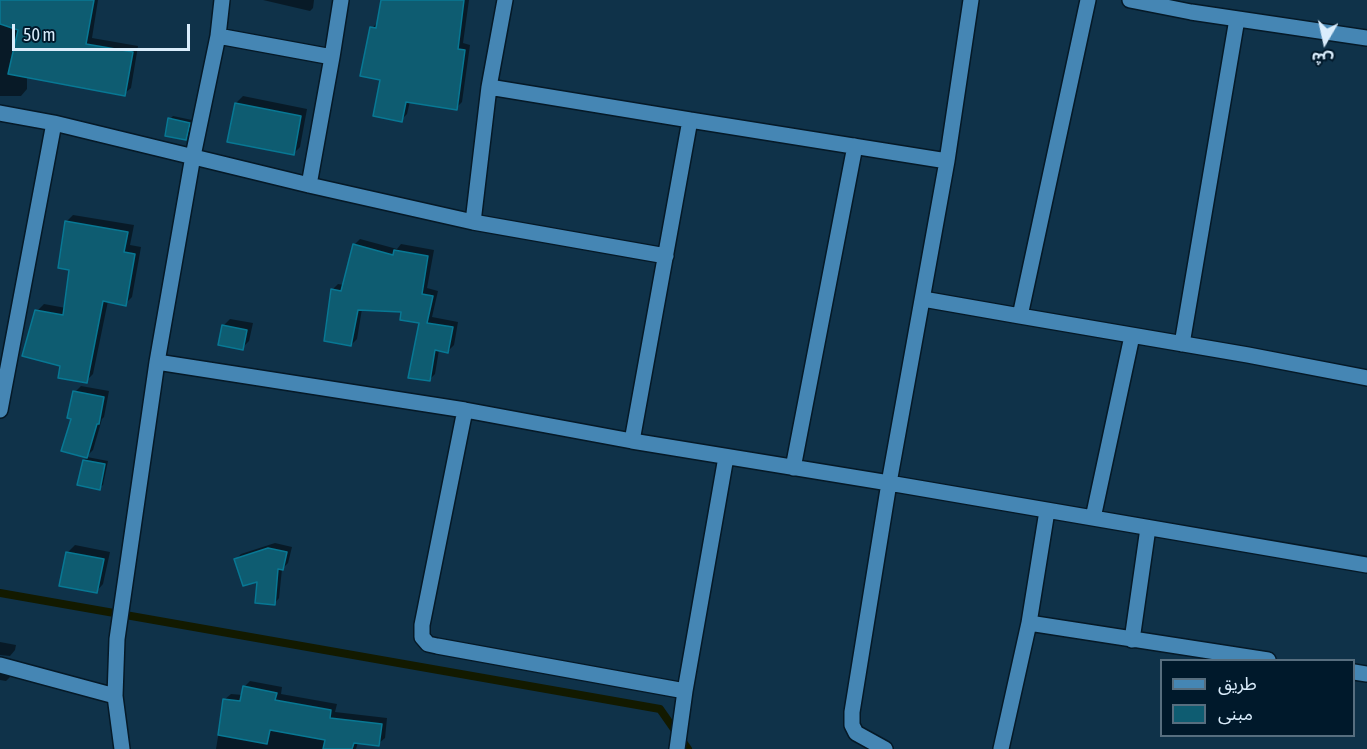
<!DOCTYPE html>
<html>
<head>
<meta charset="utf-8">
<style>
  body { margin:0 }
  #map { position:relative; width:1367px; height:749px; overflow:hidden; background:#0f3249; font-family:"Asap Condensed","Noto Sans Arabic",sans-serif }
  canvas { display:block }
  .legend { position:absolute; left:1160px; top:659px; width:195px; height:78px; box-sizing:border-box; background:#00192b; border:2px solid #576e7f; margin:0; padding:8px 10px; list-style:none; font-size:18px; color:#daedfc }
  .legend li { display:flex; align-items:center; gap:12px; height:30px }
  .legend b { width:30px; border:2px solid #576e7f }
  .north { position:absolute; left:1295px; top:12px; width:60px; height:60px; -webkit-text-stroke:4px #00192b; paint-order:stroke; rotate:189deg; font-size:16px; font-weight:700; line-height:24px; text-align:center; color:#daedfc }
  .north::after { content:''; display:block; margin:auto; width:21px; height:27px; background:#daedfc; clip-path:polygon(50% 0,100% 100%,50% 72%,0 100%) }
  .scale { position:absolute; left:12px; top:24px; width:178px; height:27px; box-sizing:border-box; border:3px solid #daedfc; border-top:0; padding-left:8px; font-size:18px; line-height:21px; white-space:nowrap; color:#daedfc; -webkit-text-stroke:4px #00192b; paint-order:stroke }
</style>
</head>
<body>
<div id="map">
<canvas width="1367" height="749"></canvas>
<ul class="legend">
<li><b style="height:8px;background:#4586b4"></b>طريق</li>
<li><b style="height:16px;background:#0e5c71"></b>مبنى</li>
</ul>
<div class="north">ش</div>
<div class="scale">50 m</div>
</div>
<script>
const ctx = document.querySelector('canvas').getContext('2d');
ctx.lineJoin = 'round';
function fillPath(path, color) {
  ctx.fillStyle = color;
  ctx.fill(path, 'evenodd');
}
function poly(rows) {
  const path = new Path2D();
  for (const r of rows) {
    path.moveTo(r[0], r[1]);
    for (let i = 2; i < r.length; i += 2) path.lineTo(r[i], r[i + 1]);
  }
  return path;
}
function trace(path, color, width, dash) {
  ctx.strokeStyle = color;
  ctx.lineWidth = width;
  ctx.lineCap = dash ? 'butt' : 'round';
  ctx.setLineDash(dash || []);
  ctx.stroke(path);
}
const shadow = poly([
  [0,0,98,0,92,38,138,46,131,88,124,94,27,76,27,89,21,96,0,96],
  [263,0,314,0,313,8,310,11],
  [381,0,469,0,463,43,470,45,462,102,456,108,410,101,407,114,401,120,382,79,372,28,378,22],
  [243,96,307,109,300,147,293,154,236,103],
  [173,116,192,120,189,136,186,139,170,119],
  [73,215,134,225,130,245,141,247,132,297,125,304,108,301,93,374,86,381,62,365,37,311,44,304,66,308,71,269,67,221],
  [360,239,397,249,401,244,434,250,427,288,438,291,432,317,458,322,454,345,448,351,439,350,435,374,429,380,420,322,403,310,362,309,357,339,351,345,332,290,338,284,344,285,354,245],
  [230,319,253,323,249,341,242,348,223,326],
  [81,386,109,391,104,417,102,419,93,450,87,456,75,392],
  [87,457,108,461,103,485,99,488,84,460],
  [275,543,292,547,288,563,282,569,279,598,274,604,259,580,235,560,241,554],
  [75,545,110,552,103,584,96,592,68,552],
  [0,642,16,645,15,650,10,656,0,655],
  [0,667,12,675,6,681,0,680],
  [250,681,282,687,281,694,337,704,335,712,387,718,385,738,378,744,358,742,356,749,216,749,224,700,231,694,243,695,244,687]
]);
const stream = poly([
  [0,593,660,709,688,749]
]);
const building = poly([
  [0,0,94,0,86,44,133,52,125,96,8,74,18,30,0,24,0,0],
  [381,0,464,0,458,49,465,50,457,110,406,102,402,122,373,116,380,80,360,76,370,27,376,28,381,0],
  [235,103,301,116,294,155,227,142,235,103],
  [168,118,190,123,186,140,165,136,168,118],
  [65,221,128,232,124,252,135,254,126,306,103,301,87,383,58,378,60,366,22,356,35,310,63,315,69,270,58,268,65,221],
  [353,244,393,255,394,250,428,256,422,294,433,296,427,323,453,327,448,353,435,350,430,381,408,378,419,323,400,320,401,312,358,310,351,346,324,341,331,289,341,291,353,244],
  [222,325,247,330,243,350,218,345,222,325],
  [73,391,104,397,99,424,97,424,87,458,61,451,71,419,67,418,73,391],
  [83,460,105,464,100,490,77,485,83,460],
  [268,548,287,552,283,570,278,569,275,605,255,603,257,582,243,586,234,559,268,548],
  [66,552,104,559,97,593,59,586,66,552],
  [243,686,277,693,275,700,331,710,330,718,382,724,379,746,354,743,352,749,323,749,325,740,270,730,267,744,218,735,223,699,240,701,243,686]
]);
const minor = poly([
  [222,0,218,36,193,156,157,362,465,410,632,441],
  [1130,0,1191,12,1367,38],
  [218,36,332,57,341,0],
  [489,87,690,120],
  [0,113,54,123,309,185,473,222,666,256],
  [947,161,690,120,632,441,889,483,947,161,971,0],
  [309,185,332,57],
  [473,222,489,87,505,0],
  [923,299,1020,316,1088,0],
  [1020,316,1248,355,1367,378],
  [1182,344,1237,19],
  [0,410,54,123],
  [465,410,422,625,422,637,428,644,437,646,685,691],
  [793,468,855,146],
  [1093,518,1367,565],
  [1029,623,1268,660],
  [1132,640,1148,528],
  [0,665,115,696],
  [1354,672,1367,674],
  [122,749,115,696,117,639,157,362],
  [677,749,685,691,726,457],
  [885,749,856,733,852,725,852,712,889,483,1093,518,1132,336],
  [1001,749,1029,623,1047,511]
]);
fillPath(shadow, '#0007');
trace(stream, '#131a00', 8);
fillPath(building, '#0e5c71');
trace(building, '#087894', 1.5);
trace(minor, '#051927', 18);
trace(minor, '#4586b4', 15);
</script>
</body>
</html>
